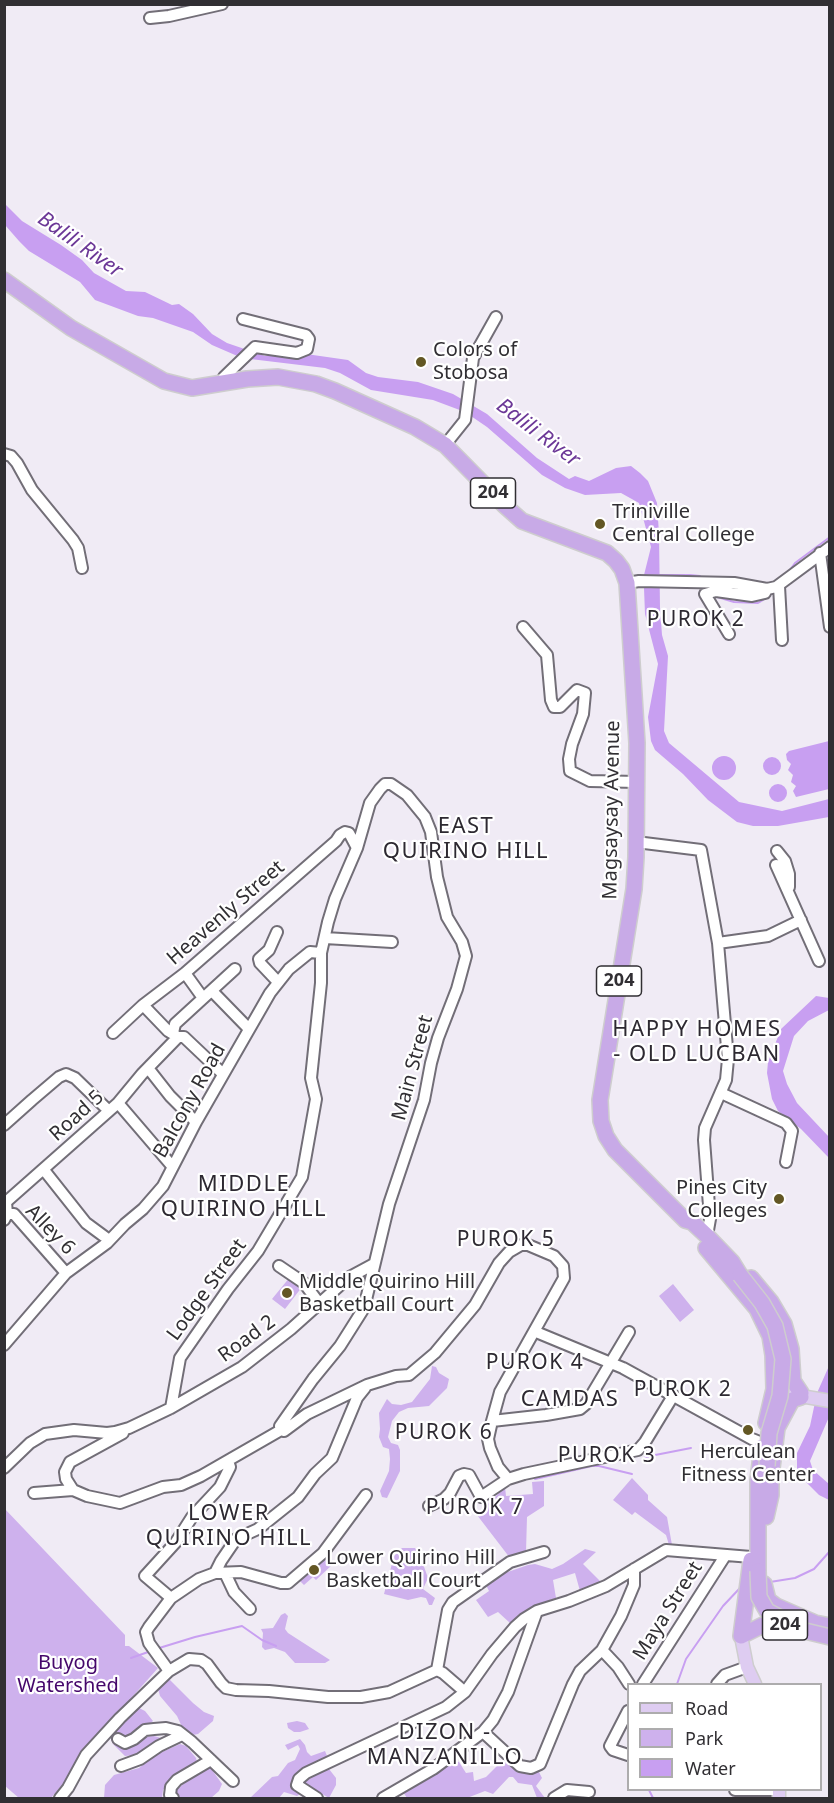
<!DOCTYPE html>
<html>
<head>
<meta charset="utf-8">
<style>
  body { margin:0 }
  #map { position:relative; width:834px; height:1803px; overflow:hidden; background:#f0ebf5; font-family:"Noto Sans",sans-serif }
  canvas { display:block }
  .frame { position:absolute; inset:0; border:6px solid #312f33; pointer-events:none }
  .legend { position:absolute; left:627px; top:1683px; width:195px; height:108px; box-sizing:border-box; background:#fff; border:2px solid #adacad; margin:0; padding:8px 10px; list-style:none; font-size:18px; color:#312f33 }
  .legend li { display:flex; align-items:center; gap:12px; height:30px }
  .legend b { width:30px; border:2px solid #adacad }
</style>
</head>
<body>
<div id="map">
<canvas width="834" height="1803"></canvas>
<div class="frame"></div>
<ul class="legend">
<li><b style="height:8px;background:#deccf1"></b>Road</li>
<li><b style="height:16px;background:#ceb1ed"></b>Park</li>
<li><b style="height:16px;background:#c89ff1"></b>Water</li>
</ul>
</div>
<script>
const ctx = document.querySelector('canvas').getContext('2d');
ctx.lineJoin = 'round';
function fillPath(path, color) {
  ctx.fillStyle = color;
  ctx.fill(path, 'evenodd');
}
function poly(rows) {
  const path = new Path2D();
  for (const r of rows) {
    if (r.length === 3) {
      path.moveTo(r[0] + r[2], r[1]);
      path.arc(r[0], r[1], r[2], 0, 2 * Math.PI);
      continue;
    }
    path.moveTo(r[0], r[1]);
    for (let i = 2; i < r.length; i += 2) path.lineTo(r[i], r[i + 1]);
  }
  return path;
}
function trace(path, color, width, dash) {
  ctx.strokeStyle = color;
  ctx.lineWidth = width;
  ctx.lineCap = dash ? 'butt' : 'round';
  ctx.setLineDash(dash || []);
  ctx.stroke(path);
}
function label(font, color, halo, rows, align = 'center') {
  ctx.font = font + ' "Noto Sans",sans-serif';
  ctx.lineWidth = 4.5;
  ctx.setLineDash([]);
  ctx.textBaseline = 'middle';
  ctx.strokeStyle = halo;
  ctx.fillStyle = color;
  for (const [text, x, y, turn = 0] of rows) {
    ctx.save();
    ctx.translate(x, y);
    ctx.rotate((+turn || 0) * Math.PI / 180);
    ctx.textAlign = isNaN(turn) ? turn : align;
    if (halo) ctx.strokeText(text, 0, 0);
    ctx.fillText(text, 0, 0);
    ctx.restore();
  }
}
const green = poly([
  [290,1277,302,1287,285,1309,272,1299],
  [673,1284,694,1310,680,1322,659,1296],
  [432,1366,436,1367,439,1373,449,1379,447,1388,429,1406,408,1408,399,1412,392,1421,388,1437,391,1443,398,1445,400,1450,400,1471,387,1498,382,1497,380,1491,389,1471,390,1459,389,1449,383,1447,379,1437,380,1429,379,1413,387,1399,392,1404,401,1405,412,1402,430,1379],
  [632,1478,648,1495,648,1500,667,1517,672,1545,669,1545,666,1535,635,1512,632,1515,613,1500],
  [544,1481,544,1506,527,1517,526,1552,510,1558,477,1515,505,1487,506,1496,533,1494,532,1482],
  [4,1508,125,1635,125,1646,129,1646,158,1668,77,1759,68,1778,51,1798,19,1798,5,1786],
  [402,1548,415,1548,422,1561,428,1578,423,1589,435,1598,432,1605,429,1605,426,1598,421,1597,408,1600,384,1594,394,1556],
  [585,1549,596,1552,583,1564,601,1582,594,1586,580,1591,575,1573,553,1580,556,1598,531,1607,510,1623,498,1612,488,1617,476,1600,489,1591,486,1585,502,1574,528,1565,535,1564,552,1569,563,1564],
  [321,1551,333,1564,316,1580,313,1577,304,1585,295,1576],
  [285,1613,288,1616,285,1629,288,1633,330,1660,325,1663,295,1663,285,1652,274,1648,265,1650,262,1647,263,1633,261,1629,273,1628,281,1615],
  [166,1676,193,1703,204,1712,214,1716,213,1721,198,1734,193,1735,183,1729,177,1716,160,1696,158,1689],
  [135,1706,145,1711,153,1721,148,1725,144,1737,154,1736,161,1738,161,1740,135,1755,125,1756,113,1744,111,1738],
  [297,1721,305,1723,309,1729,300,1732,294,1732,288,1728,287,1723],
  [300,1739,305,1745,307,1752,311,1756,325,1751,327,1756,310,1765,296,1789,300,1794,297,1796,284,1792,279,1798,250,1798,272,1777,278,1776,288,1763,295,1760,300,1749,298,1745,288,1750,285,1745],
  [180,1744,186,1746,196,1758,197,1762,168,1783,163,1790,162,1798,104,1798,105,1785,114,1775,139,1768,153,1756],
  [455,1761,459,1762,466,1773,473,1772,474,1781,486,1777,502,1761,509,1763,516,1770,539,1772,542,1778,536,1786,545,1798,537,1798,532,1785,518,1783,513,1777,509,1777,493,1794,485,1791,467,1798,407,1798,403,1792],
  [210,1767,222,1784,219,1791,211,1798,177,1798,174,1793,182,1785,198,1773],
  [329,1769,336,1778,336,1785,329,1798,303,1783,303,1780,319,1770]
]);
const water = poly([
  [4,203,22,221,61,245,82,260,94,273,126,291,145,292,172,305,179,304,193,314,212,334,227,343,265,356,299,353,348,360,366,373,378,377,418,382,453,394,487,414,537,458,569,479,575,476,589,481,616,468,631,466,640,473,648,481,657,503,659,534,660,608,662,635,668,656,664,731,669,743,739,802,782,811,829,799,829,817,778,826,753,826,737,822,708,800,683,774,655,750,651,741,648,717,658,664,645,614,644,588,644,575,651,547,639,503,621,493,585,495,565,488,542,475,487,427,465,412,433,400,371,390,340,373,325,368,242,358,212,345,193,332,153,318,138,316,95,300,80,282,29,251,19,241,5,225],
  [829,741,829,789,796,797,793,791,796,786,791,782,793,775,788,770,791,764,787,760,786,754,789,751],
  [724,768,12],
  [772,766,9],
  [778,793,9],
  [816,996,829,998,829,1010,808,1021,794,1036,783,1071,787,1084,797,1103,829,1137,829,1158,801,1129,778,1111,772,1099,767,1073,768,1062,781,1029],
  [829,1366,829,1417,810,1461,813,1470,829,1484,829,1500,819,1495,797,1473,797,1453,810,1426,817,1393]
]);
const stream = poly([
  [787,574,795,563,830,537],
  [658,575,690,575,700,576,702,579],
  [714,596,734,602,758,603,763,600],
  [645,1457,691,1448],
  [535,1479,592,1466,599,1466,632,1474],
  [770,1582,795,1578,814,1569,830,1551],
  [156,1649,195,1637,242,1626,262,1640,276,1646],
  [131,1658,151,1651],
  [677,1684,686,1659,723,1606,740,1588],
  [649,1790,653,1798]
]);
const minor = poly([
  [150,18,169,16,222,4],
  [222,384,224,377,255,347,297,353,307,349,309,339,306,335,243,319],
  [445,445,465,420,473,358,496,317],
  [4,454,11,456,17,463,32,490,73,540,78,548,82,568],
  [820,553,830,627],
  [627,583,639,581,734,583,767,589,776,587,830,547],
  [779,586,782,640],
  [523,627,547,655,551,700,554,707,560,707,577,690,585,693,583,714,572,744,569,759,570,771,590,781,637,782],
  [729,634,705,594,716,591,752,596,765,593,767,589],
  [636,842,701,850,718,943,728,1059,726,1080,705,1128,704,1140,710,1219,707,1236],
  [777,851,785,861,789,874,789,887],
  [776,865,819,961],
  [277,932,269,950,259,959,260,963,278,982],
  [325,938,392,942],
  [718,943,768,936,801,920],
  [185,973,203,998],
  [212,991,249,1029],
  [143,1005,168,1031,178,1037,184,1037,223,1074],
  [113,1033,143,1005,185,973,336,841,340,835,345,832,349,833,357,848],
  [173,1033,175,1024,235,969],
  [148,1068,170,1096,196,1122],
  [721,1093,786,1123,792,1131,786,1162],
  [118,1103,172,1166],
  [4,1125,32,1100,59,1077,66,1074,75,1078,109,1111],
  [44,1170,86,1223,109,1240],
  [7,1214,14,1214,66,1273],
  [4,1220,7,1214,6,1202,118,1103,142,1074,178,1037],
  [279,1266,304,1283,319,1303],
  [536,1332,623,1368,752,1439,762,1443],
  [4,1345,66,1273,107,1243,125,1224,143,1209,163,1186,196,1122,270,993,289,969,310,952,321,953],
  [171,1408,180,1358,228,1289,258,1251,302,1177,316,1099,311,1078,321,983,321,953,328,922,335,899,357,848,370,803,380,789,385,784,391,784,407,795,425,817,431,832,437,877,447,917,462,942,466,956,457,989,438,1038,431,1063,424,1100,389,1204,364,1308,340,1346,313,1379,280,1426,281,1430],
  [492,1421,546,1415,580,1409,586,1404,629,1332],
  [4,1468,30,1443,45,1434,74,1430,107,1433,115,1432,129,1428,171,1408,242,1367,291,1329,348,1278,374,1264],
  [73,1490,66,1479,65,1472,70,1462,123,1433],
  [34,1493,73,1490,87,1496,120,1503,163,1487,181,1485,201,1476,281,1430,284,1431,307,1414,367,1385,396,1376,409,1375,435,1353,475,1305,499,1263,509,1252,521,1245,528,1245,554,1256,563,1266,564,1278,500,1392,492,1421,488,1439,490,1448,498,1467,508,1479],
  [429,1506,444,1499,450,1493,459,1476,464,1474,469,1475,481,1497,508,1479,524,1474,638,1450,645,1442,673,1396],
  [215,1573,241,1572,281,1583,288,1583,323,1553,366,1495],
  [225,1573,234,1592,250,1609],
  [171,1598,145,1576,176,1542,192,1517,220,1487,230,1467,228,1461],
  [602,1650,618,1667,629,1684],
  [437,1670,448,1610,453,1602,510,1562,544,1552],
  [169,1671,149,1643,146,1632,149,1627,171,1598,199,1579,215,1573,221,1561,236,1539,258,1529,298,1497,315,1474,332,1458,357,1398,365,1388],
  [643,1684,725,1556],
  [717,1684,725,1675,747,1667],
  [628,1711,610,1746,613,1750,628,1755],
  [483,1732,520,1766,531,1768,540,1764,573,1684,580,1671,602,1650,621,1616,634,1585,634,1569],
  [118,1739,125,1743,134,1739,145,1730,154,1729,166,1728,178,1731,192,1742,233,1781],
  [121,1766,140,1759,159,1746,182,1735],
  [735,1790,779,1790],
  [60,1798,68,1788,86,1755,120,1718,169,1671,189,1659,201,1660,207,1664,221,1683,226,1688,236,1690,269,1691,328,1697,361,1697,389,1692,437,1670,443,1673,465,1692],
  [173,1798,170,1795,171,1787,177,1780,211,1760],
  [317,1798,297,1785,299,1779,306,1773,446,1707,465,1692,492,1654,515,1627,524,1619,537,1611,569,1601,606,1586,666,1550,751,1557],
  [383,1798,433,1769,483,1732,493,1720,508,1692,537,1611],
  [554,1798,567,1790,589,1792]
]);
const major = poly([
  [774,1389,789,1394,830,1401],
  [741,1636,747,1667,755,1684],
  [779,1790,779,1798]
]);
const highway = poly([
  [4,280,71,328,164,381,192,388,247,379,278,377,316,384,335,391,415,427,445,445,504,505,522,521,607,553,616,561,622,569,627,583,637,743,636,857,634,889,600,1100,601,1121,606,1136,615,1150,685,1220,692,1222,707,1236,732,1262,740,1275],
  [706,1248,757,1309,770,1336,773,1355,774,1389,766,1423],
  [751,1278,771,1302,784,1324,791,1349,793,1381,801,1393],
  [766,1517,771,1495,771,1476,777,1428,792,1400,801,1397],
  [758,1571,758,1480,762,1447],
  [764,1584,768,1600,776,1606,815,1623,830,1626],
  [741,1636,751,1560],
  [741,1636,771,1621,787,1626]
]);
const highwayBridge = poly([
  [740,1275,762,1303,775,1326,783,1359,780,1396,769,1433,767,1466],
  [758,1571,759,1597,767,1611,805,1631,830,1637]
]);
const markers = [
  [421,362,6,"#635724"],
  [600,524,6,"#635724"],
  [779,1199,6,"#635724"],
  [287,1293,6,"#635724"],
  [748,1430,6,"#635724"],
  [314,1570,6,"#635724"]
];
const shields = [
  [493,493,45],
  [619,981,45],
  [785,1625,45]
];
const shieldNames = [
  ["204",493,493],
  ["204",619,981],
  ["204",785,1625]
];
const poiNames = [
  ["Colors of",433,350],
  ["Stobosa",433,373],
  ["Triniville",612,512],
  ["Central College",612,535],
  ["Pines City",767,1188,"right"],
  ["Colleges",767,1211,"right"],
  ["Middle Quirino Hill",299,1282],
  ["Basketball Court",299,1305],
  ["Herculean",748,1452,"center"],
  ["Fitness Center",748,1475,"center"],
  ["Lower Quirino Hill",326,1558],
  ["Basketball Court",326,1581]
];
const streetNames = [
  ["Magsaysay Avenue",612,810,-89],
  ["Heavenly Street",226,913,-41],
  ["Main Street",413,1068,-75],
  ["Balcony Road",190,1101,-61],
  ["Road 5",77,1116,-42],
  ["Alley 6",50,1230,46],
  ["Lodge Street",207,1290,-54],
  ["Road 2",247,1339,-36],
  ["Maya Street",668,1611,-58]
];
const parkNames = [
  ["Buyog",68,1663],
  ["Watershed",68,1686]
];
const waterNames = [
  ["Balili River",80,245,35],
  ["Balili River",538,433,37]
];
const neighbourhoodNames = [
  ["PUROK 2",696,620],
  ["PUROK 5",506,1240],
  ["PUROK 4",535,1363],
  ["PUROK 2",683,1390],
  ["PUROK 6",444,1433],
  ["PUROK 3",607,1456],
  ["PUROK 7",475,1508]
];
const quarterNames = [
  ["EAST",466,827],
  ["QUIRINO HILL",466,852],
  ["HAPPY HOMES",697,1030],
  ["- OLD LUCBAN",697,1055],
  ["MIDDLE",244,1185],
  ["QUIRINO HILL",244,1210],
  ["CAMDAS",570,1400],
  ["LOWER",229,1514],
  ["QUIRINO HILL",229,1539],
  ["DIZON -",445,1733],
  ["MANZANILLO",445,1758]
];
fillPath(green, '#ceb1ed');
fillPath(water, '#c89ff1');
trace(stream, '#c89ff1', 2);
trace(minor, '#726e77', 14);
trace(major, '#cecdce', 15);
trace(highway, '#cecdce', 18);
trace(minor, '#fff', 10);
trace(major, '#deccf1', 12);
trace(highway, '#c8aae7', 15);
trace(highwayBridge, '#cecdce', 18, []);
trace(highwayBridge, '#c8aae7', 15);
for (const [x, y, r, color] of markers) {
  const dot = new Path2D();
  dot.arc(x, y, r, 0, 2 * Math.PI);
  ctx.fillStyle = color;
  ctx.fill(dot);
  trace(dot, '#fff', 2);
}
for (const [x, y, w] of shields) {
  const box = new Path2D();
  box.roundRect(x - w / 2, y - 15, w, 30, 4.5);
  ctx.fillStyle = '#fff';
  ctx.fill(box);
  trace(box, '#312f33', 1.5);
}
label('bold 18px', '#312f33', null, shieldNames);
label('20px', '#312f33', '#fff', poiNames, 'left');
label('20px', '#312f33', '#fff', streetNames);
label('20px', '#45076b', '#fff', parkNames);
label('italic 21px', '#6c3897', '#fff', waterNames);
ctx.letterSpacing = '1.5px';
label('21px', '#2d2931', '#fff', neighbourhoodNames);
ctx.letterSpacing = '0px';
ctx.letterSpacing = '1.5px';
label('22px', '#2d2931', '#fff', quarterNames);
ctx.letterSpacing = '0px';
</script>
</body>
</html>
